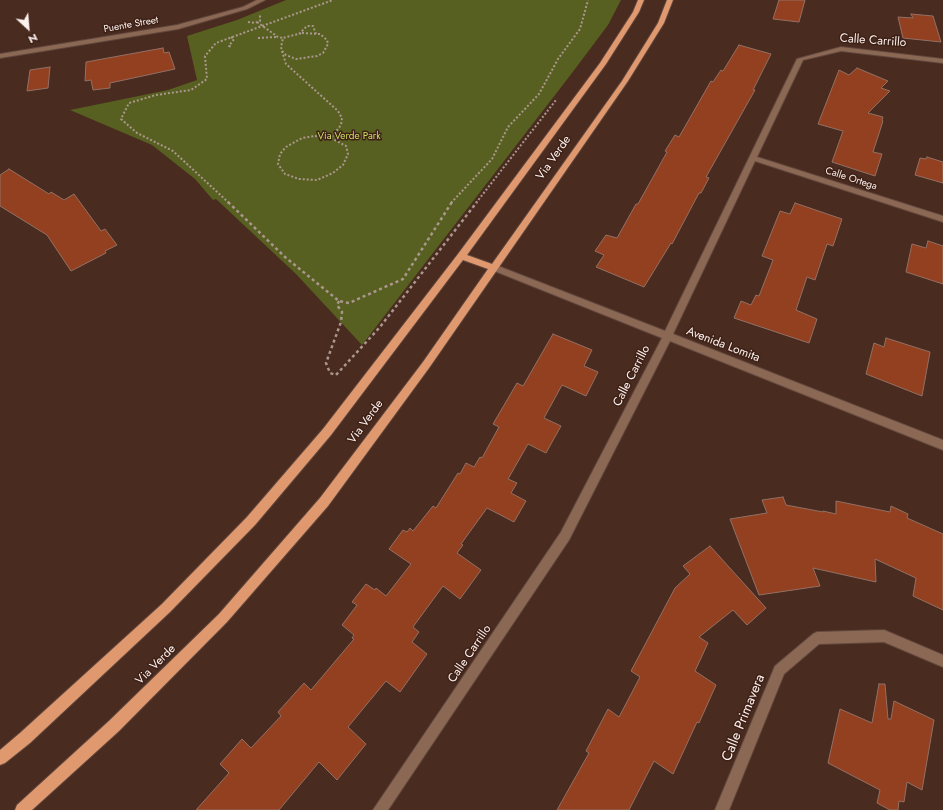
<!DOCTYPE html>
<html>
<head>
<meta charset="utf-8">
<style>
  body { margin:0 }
  #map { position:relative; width:943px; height:810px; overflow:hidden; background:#492b20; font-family:Jost,sans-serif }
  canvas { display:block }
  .north { position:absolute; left:8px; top:8px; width:40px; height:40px; -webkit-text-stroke:3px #3e2117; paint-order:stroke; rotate:154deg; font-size:11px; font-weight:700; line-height:16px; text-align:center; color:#fdf1ed }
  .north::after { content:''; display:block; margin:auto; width:14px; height:18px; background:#fdf1ed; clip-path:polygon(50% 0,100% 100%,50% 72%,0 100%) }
</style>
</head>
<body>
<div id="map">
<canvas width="943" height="810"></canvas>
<div class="north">N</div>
</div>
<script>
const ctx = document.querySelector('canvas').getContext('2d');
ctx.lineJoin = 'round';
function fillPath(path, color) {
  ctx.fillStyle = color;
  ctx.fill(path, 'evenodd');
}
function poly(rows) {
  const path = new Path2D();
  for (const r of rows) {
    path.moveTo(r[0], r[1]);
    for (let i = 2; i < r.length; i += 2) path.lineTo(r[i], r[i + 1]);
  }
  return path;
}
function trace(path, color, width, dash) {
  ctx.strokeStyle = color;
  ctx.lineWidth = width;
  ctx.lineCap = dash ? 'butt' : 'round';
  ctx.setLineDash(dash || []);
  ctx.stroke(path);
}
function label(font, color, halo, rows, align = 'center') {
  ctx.font = font + ' Jost,sans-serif';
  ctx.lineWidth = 3;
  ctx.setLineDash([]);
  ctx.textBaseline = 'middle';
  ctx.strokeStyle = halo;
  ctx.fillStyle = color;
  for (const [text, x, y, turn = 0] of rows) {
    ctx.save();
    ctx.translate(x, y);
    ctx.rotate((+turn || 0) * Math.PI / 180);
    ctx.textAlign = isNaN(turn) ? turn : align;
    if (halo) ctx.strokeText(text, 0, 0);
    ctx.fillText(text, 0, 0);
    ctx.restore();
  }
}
const green = poly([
  [286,0,621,0,608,25,572,73,362,345,296,274,216,199,213,200,195,179,152,145,70,110,168,90,197,80,187,36,237,20]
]);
const building = poly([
  [779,0,805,0,799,22,773,19,779,0],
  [911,14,933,16,941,42,903,38,898,17,913,18,911,14],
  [739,45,771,54,753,90,755,90,706,177,709,178,701,193,699,193,672,244,671,243,644,287,596,267,604,255,595,251,606,235,617,238,636,204,638,204,667,152,665,151,675,135,679,137,711,81,713,82,721,70,723,71,739,45],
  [163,48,164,53,169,52,175,69,110,83,110,88,93,90,91,80,85,81,86,62,163,48],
  [50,67,48,88,27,91,30,70,50,67],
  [857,68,888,81,881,88,890,91,868,113,883,117,882,120,883,121,873,152,882,154,875,176,832,162,843,131,818,124,839,70,849,75,857,68],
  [927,157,943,162,943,183,915,175,920,158,926,159,927,157],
  [9,169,49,194,51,192,64,200,74,194,101,231,105,229,117,245,105,251,106,253,71,271,47,235,0,206,0,175,9,169],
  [795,203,842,219,833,246,827,244,815,280,807,277,796,310,817,319,809,343,734,318,741,301,751,305,756,295,759,296,773,260,762,256,780,211,790,214,795,203],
  [928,241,943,246,943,284,906,272,912,244,926,248,928,241],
  [553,334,592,350,584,366,598,372,586,396,562,385,544,418,561,426,546,453,528,444,508,479,517,483,511,493,526,501,514,522,487,508,461,544,463,545,457,553,481,570,460,599,443,586,413,627,419,632,412,642,427,654,400,692,386,681,348,727,366,744,337,780,319,762,279,810,196,810,229,773,220,764,242,739,251,748,281,716,278,712,304,683,311,690,354,639,352,638,354,635,342,625,357,605,352,602,366,584,375,590,376,588,386,596,411,564,389,549,403,530,407,532,410,528,413,531,433,506,436,508,458,473,460,474,466,463,474,467,480,457,482,458,499,427,493,424,517,383,523,386,553,334],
  [886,338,930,352,922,396,866,374,874,343,884,347,886,338],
  [783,497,786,505,823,512,823,511,836,514,836,501,890,512,891,506,908,514,907,518,943,534,943,610,913,596,916,578,875,559,876,582,813,568,820,586,759,595,730,519,767,513,762,500,783,497],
  [710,546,766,608,747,625,733,610,699,637,708,643,695,671,716,685,699,723,697,722,673,774,654,761,629,810,557,810,589,753,586,751,608,709,619,717,640,677,631,671,675,588,690,574,683,566,710,546],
  [879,684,885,684,888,719,891,719,894,701,934,720,922,790,907,782,904,802,899,801,898,810,890,810,877,803,880,790,828,763,840,709,872,723,879,684]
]);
const pathFar1 = poly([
  [248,22,255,23,260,21,260,15],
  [257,22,278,37,283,38],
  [302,33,320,34,327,40,328,44,323,53,317,56,296,59,286,55,282,51,281,47,283,38,302,33],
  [299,34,307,26,313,26,316,34],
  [231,37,234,39,229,46,232,47],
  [258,38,277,37],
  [282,51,286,64,338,111,342,118,341,125,331,138],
  [315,136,331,138,346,146,348,154,343,165,333,173,317,180,299,179,285,174,278,164,280,154,286,147,302,138,315,136],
  [229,203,173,151,137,133,121,119,129,103,156,95,191,90,207,79,205,56,216,43,333,0],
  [451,203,492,159,508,127,539,94,558,59,580,29,588,0],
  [476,203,556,100]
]);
const path = poly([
  [228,202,285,257,339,301,349,303,403,279,452,202],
  [339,301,337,305,342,312,341,322,326,363,330,373,336,375,380,327,477,202]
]);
const minor = poly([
  [257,0,265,0,247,9,178,29,0,58,0,54,177,25,243,7,257,0],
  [841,47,943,59,943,63,841,51,803,60,757,157,943,216,943,222,755,161,673,334,943,440,943,450,670,341,569,540,388,810,373,810,561,532,662,338,492,270,491,268,492,266,498,266,665,331,797,59,841,47],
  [884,630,943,655,943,667,884,642,819,644,784,674,729,810,715,810,775,666,813,634,817,632,884,630]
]);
const major = poly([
  [638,0,644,0,639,12,606,64,467,255,492,264,622,81,658,23,667,0,673,0,664,23,628,81,429,368,328,506,227,622,119,731,32,810,15,810,17,805,109,721,219,614,320,498,423,362,488,269,463,260,331,435,255,525,170,612,30,743,5,763,0,765,0,750,20,733,162,604,247,517,323,429,458,254,600,63,633,12,638,0]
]);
const farStreetnames = [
  ["Puente Street",131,25,-10],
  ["Calle Ortega",851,179,18]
];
const farParknames = [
  ["Via Verde Park",349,137]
];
const streetNames = [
  ["Calle Carrillo",873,41,4],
  ["Via Verde",554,158,-55],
  ["Avenida Lomita",723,345,21],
  ["Calle Carrillo",632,376,-63],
  ["Via Verde",366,422,-54],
  ["Calle Carrillo",470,654,-56],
  ["Via Verde",156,665,-45]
];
const nearStreetnames = [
  ["Calle Primavera",744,718,-68]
];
fillPath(green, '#576020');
fillPath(building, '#934020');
trace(building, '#937064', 1);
trace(minor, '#62473d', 2);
trace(major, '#62473d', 2);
trace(pathFar1, '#ab978f', 2, [2, 2]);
trace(path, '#ab978f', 2.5, [3, 3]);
fillPath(minor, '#8b6854');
fillPath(major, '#e0996f');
label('10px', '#fdf1ed', '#3e2117', farStreetnames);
label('10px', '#ccdf63', '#3e2117', farParknames);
label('12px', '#fdf1ed', '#3e2117', streetNames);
label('14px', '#fdf1ed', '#3e2117', nearStreetnames);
</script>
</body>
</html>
